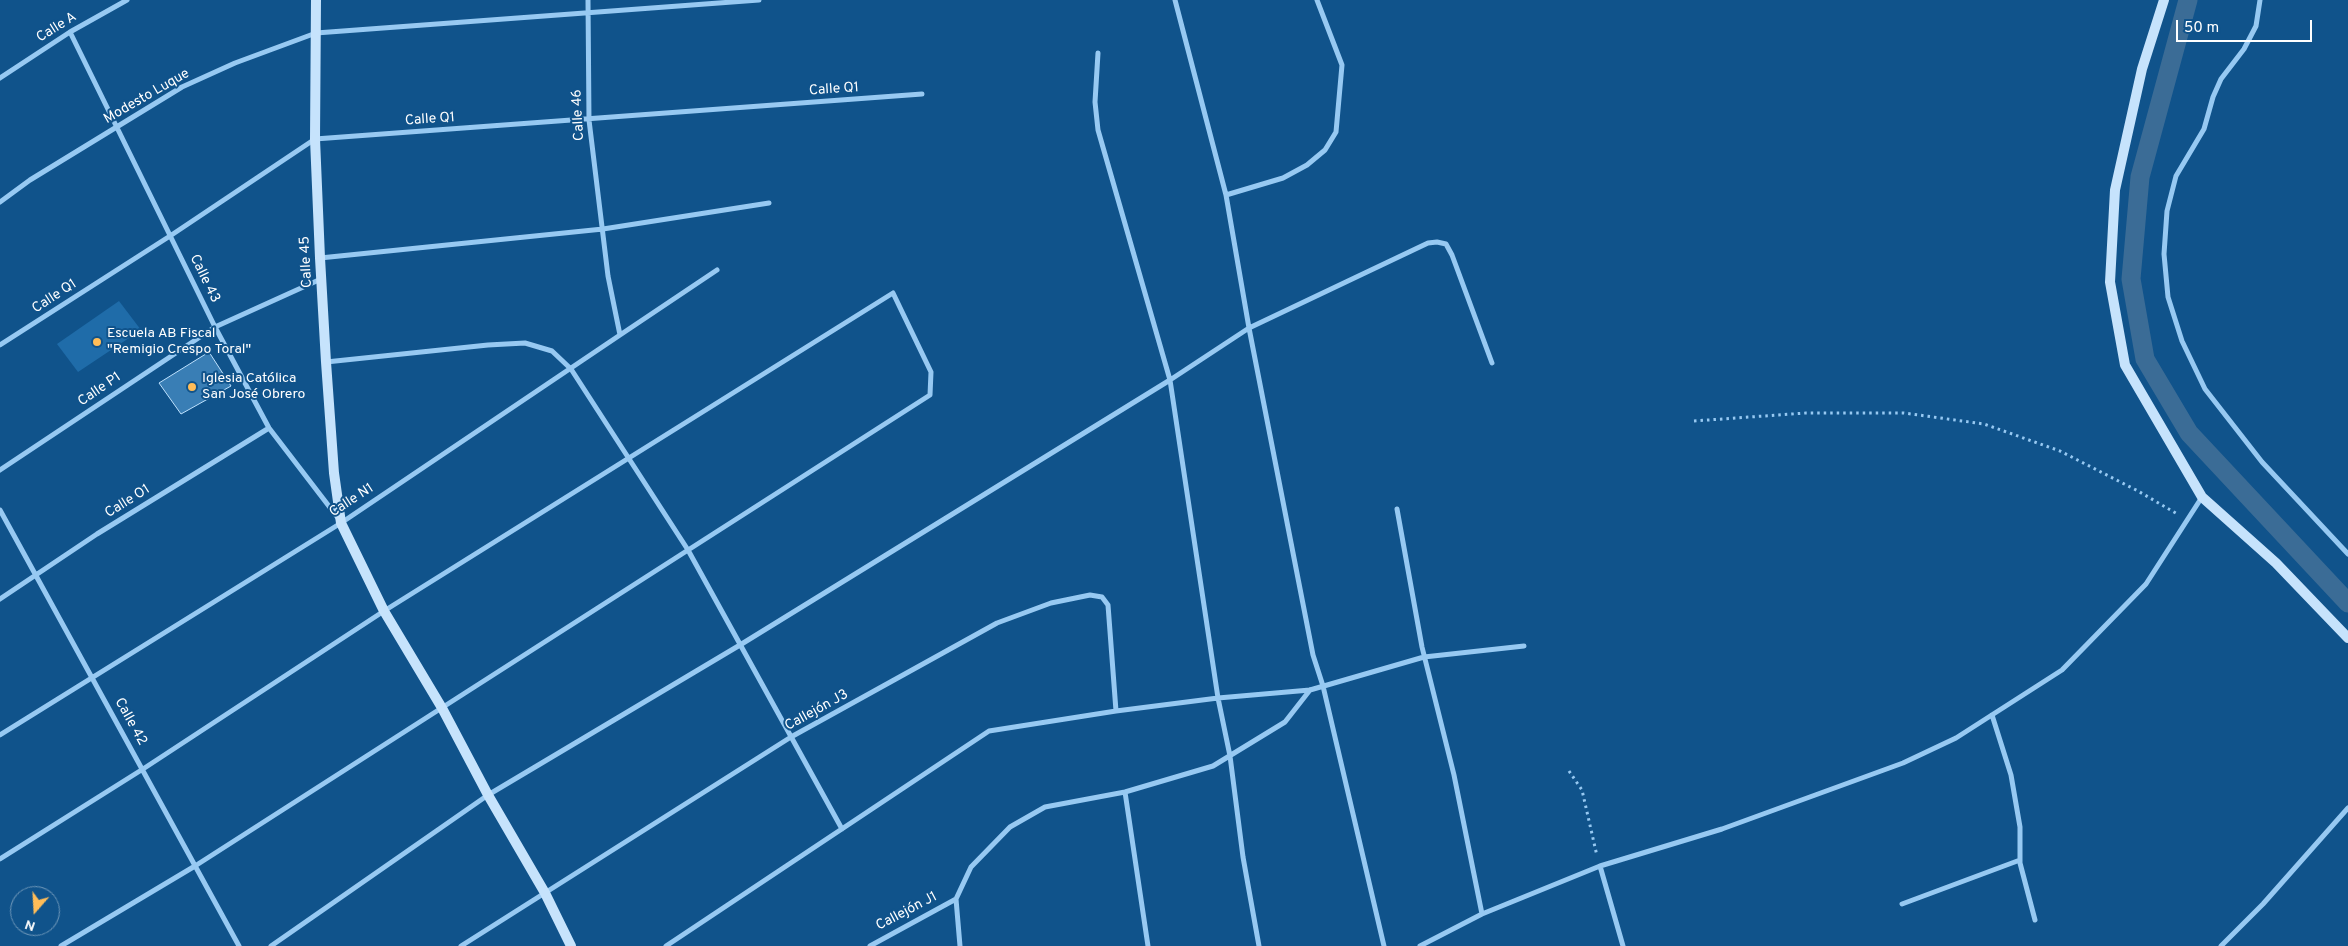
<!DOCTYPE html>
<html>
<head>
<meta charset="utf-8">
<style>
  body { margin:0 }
  #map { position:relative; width:2348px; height:946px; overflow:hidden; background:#10538b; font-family:Overpass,sans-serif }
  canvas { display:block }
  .north { position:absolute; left:10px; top:886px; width:50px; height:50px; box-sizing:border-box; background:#10538b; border:1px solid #7098b9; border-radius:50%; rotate:199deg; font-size:14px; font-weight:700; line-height:20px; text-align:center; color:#fff }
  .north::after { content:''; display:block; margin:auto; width:18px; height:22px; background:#ffbd58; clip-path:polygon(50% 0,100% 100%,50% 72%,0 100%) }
  .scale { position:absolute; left:2176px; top:20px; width:136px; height:22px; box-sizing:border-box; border:2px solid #fff; border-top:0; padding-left:6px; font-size:15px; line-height:18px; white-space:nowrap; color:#fff; -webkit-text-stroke:4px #10538b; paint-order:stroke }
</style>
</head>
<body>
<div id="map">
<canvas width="2348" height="946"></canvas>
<div class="north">N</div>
<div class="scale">50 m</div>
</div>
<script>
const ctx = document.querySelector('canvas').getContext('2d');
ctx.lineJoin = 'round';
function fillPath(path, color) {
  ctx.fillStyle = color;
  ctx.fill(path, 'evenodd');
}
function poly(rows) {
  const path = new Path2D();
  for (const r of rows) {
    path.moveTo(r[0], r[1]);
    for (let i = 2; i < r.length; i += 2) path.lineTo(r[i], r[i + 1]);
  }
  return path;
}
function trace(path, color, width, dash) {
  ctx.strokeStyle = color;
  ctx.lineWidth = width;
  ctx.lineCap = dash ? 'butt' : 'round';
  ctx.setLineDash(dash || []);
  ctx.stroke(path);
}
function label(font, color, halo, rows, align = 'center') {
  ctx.font = font + ' Overpass,sans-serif';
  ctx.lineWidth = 4;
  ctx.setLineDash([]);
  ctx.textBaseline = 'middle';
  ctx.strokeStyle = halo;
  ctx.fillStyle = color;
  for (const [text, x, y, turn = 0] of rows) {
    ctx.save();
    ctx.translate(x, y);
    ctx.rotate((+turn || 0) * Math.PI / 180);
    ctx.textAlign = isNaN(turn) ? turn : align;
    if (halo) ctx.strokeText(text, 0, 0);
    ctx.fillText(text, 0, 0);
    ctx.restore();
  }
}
const green = poly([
  [119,301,141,330,78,372,57,344]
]);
const canal = poly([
  [2188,0,2140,177,2131,279,2145,359,2189,433,2348,603]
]);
const building = poly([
  [209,352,231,386,181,414,159,383,209,352]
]);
const path = poly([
  [1694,421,1806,413,1904,413,1984,424,2060,451,2138,491,2179,515],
  [1569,771,1582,790,1597,856]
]);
const street = poly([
  [1175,0,1226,195,1249,328,1313,655,1323,686,1384,946],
  [2260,0,2256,26,2244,49,2221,79,2213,97,2204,129,2176,176,2167,211,2164,254,2168,297,2182,341,2205,389,2262,462,2348,554],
  [70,32,215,327,269,428,338,518],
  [1098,53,1095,102,1098,130,1170,380,1218,698,1230,756,1243,857,1259,946],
  [0,78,70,32,127,0],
  [1226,195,1283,178,1307,165,1325,150,1336,132,1342,65,1317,0],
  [0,202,30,180,182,87,235,63,316,33,759,0],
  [320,258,603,229,769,203],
  [620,335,717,270],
  [0,345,170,236,315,139,922,94],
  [326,362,488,345,525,343,552,351,571,369,688,550,842,829],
  [0,470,215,327,321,279],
  [1397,509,1422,647,1454,775,1482,914],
  [0,510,239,946],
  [0,599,97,534,269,428],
  [1992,715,2011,775,2020,827,2020,863,2035,920],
  [0,735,341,523,620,335,608,276,589,120,588,0],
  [1125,792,1148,946],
  [0,859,143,769,384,611,893,293,931,372,930,395,195,866,61,946],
  [1600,866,1623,946],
  [1902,904,2020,860],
  [271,946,488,795,740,645,1170,380,1249,328,1428,243,1437,242,1446,244,1452,255,1492,363],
  [461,946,791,737,997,623,1051,603,1090,595,1102,597,1108,605,1116,711],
  [666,946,989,731,1116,711,1218,698,1310,690,1424,657,1524,646],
  [870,946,956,899],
  [960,946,956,899,971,867,1010,827,1045,807,1125,792,1213,766,1285,722,1310,690],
  [1420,946,1482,914,1600,866,1722,829,1903,763,1956,738,2062,670,2146,584,2202,497],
  [2221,946,2263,904,2348,808]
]);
const secondary = poly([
  [316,0,315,139,320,258,326,362,334,473,341,523,384,611,442,708,488,795,545,893,571,946],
  [2164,0,2142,69,2115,190,2110,282,2125,365,2202,497,2276,563,2348,638]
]);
const markers = [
  [97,342,5,"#ffbd58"],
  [192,387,5,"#ffbd58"]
];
const streetNames = [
  ["Calle A",57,28,-32],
  ["Calle Q1",834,90,-4],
  ["Modesto Luque",147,97,-30],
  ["Calle 46",579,115,-93],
  ["Calle Q1",430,120,-4],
  ["Calle 45",307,262,-93],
  ["Calle 43",204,279,64],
  ["Calle Q1",55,297,-33],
  ["Calle P1",100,390,-34],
  ["Calle N1",352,501,-33],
  ["Calle O1",128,502,-32],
  ["Callejón J3",817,711,-29],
  ["Calle 42",130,722,61],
  ["Callejón J1",907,912,-28]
];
const poiNames = [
  ["Escuela AB Fiscal",107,334],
  ["\"Remigio Crespo Toral\"",107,350],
  ["Iglesia Católica",202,379],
  ["San José Obrero",202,395]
];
fillPath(green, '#1f6ca9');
trace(canal, '#3b6c96', 19);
fillPath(building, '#397eb5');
trace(building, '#bee1fd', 1);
trace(path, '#97c9f2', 3, [2.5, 4]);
trace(street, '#97c9f2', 5);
trace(secondary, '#c6e3fc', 10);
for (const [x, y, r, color] of markers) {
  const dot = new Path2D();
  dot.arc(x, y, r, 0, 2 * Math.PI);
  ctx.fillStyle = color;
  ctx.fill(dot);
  trace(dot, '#10538b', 2);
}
label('14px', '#fff', '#10538b', streetNames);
label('14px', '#fff', '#10538b', poiNames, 'left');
</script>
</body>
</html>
